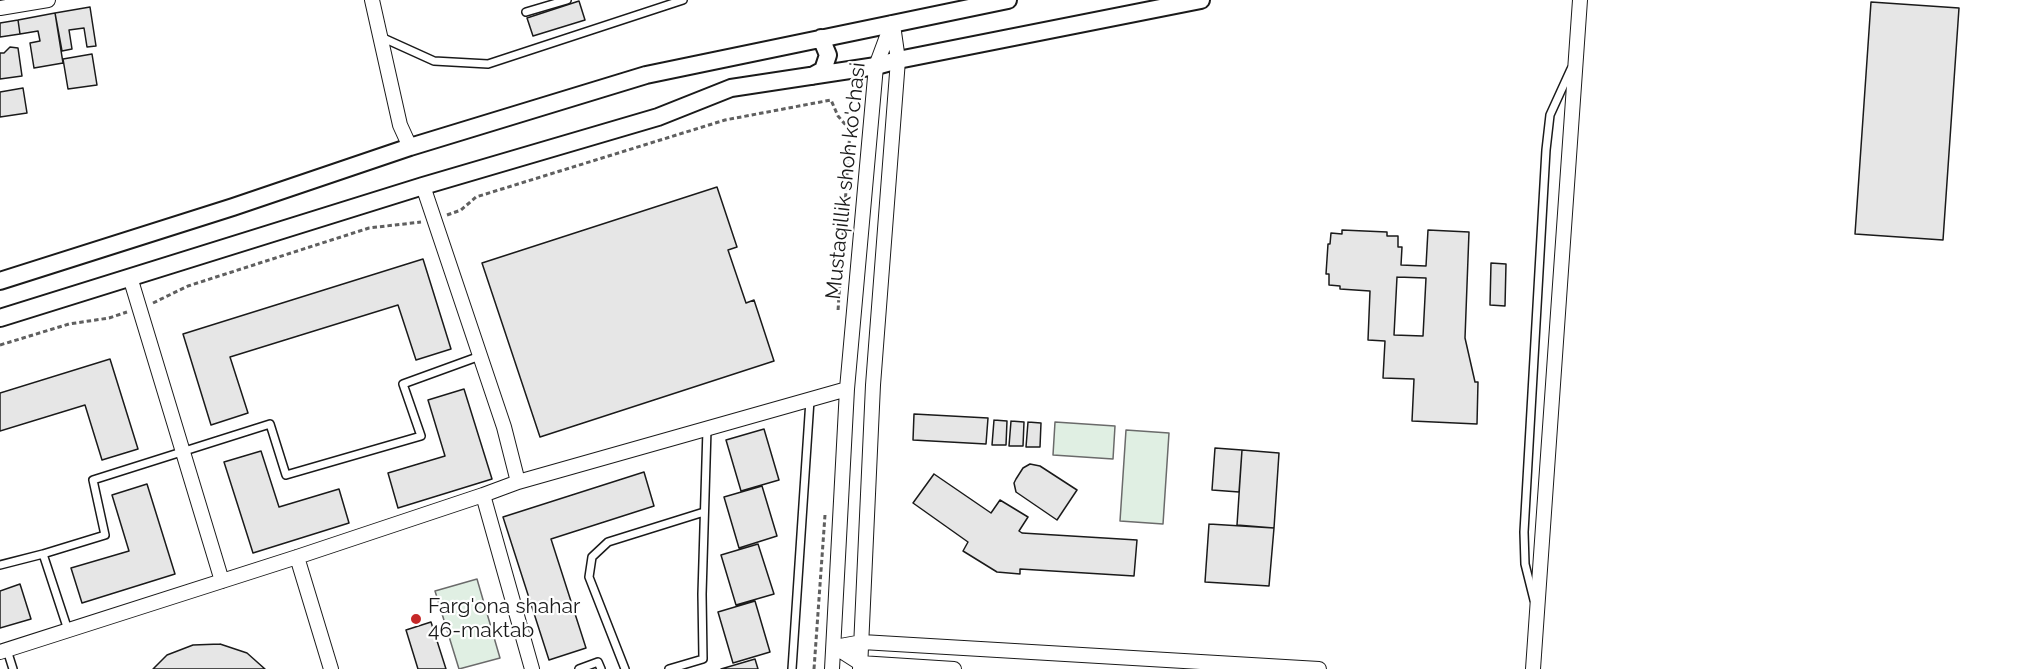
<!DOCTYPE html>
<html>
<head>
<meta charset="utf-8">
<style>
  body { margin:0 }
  canvas { display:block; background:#fff }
</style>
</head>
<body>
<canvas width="2035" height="669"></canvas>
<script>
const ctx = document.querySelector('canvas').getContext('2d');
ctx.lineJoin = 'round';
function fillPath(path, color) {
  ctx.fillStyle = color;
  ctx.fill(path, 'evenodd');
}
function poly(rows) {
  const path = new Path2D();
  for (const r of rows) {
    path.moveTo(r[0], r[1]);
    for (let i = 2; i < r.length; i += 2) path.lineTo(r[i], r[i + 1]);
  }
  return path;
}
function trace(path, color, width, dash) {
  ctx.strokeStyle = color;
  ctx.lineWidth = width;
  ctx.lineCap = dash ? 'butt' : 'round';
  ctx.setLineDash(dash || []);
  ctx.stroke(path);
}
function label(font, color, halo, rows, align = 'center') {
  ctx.font = font + ' Raleway,sans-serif';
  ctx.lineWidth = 4.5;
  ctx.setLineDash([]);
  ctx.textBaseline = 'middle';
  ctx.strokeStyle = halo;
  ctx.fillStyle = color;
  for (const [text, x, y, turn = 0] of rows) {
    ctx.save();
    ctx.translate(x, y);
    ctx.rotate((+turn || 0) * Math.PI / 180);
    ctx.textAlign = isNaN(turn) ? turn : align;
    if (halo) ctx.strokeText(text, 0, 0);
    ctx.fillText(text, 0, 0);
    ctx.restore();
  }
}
const green = poly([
  [1055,422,1115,426,1113,459,1053,455,1055,422],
  [1126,430,1169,433,1163,524,1120,521,1126,430],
  [477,579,500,658,459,669,435,591,477,579]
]);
const building = poly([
  [579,1,585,20,533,36,527,18,579,1],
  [1871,2,1959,8,1943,240,1855,234,1871,2],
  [90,7,96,46,87,47,84,28,69,30,72,49,62,51,55,13,90,7],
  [55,13,63,63,34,68,30,43,40,41,38,31,20,34,18,20,55,13],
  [18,20,20,34,0,37,0,23,18,20],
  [10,47,18,48,22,76,0,79,0,53,4,53,10,47],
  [92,54,97,85,68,89,63,59,92,54],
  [23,88,27,113,0,117,0,92,23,88],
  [717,187,737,247,728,250,746,303,754,300,774,361,540,437,482,263,717,187],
  [1342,230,1387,232,1387,236,1398,236,1398,247,1402,247,1401,265,1426,266,1428,230,1469,232,1465,338,1475,382,1478,382,1477,424,1412,421,1414,379,1383,378,1385,341,1368,340,1370,291,1340,289,1340,286,1329,285,1329,274,1326,274,1328,244,1330,244,1331,233,1342,234,1342,230],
  [1397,277,1426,278,1423,336,1394,335,1397,277],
  [423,259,451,349,416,360,398,305,230,357,248,413,211,425,183,334,423,259],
  [1491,263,1506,264,1505,306,1490,305,1491,263],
  [110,359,138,449,102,460,85,405,0,431,0,393,110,359],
  [464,389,492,479,398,508,388,473,445,456,428,400,464,389],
  [914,414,988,418,986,444,913,440,914,414],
  [994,420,1007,421,1006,445,992,445,994,420],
  [1011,421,1024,422,1023,446,1009,446,1011,421],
  [1028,422,1041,423,1040,447,1026,447,1028,422],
  [764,429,779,480,741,491,726,440,764,429],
  [1215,448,1242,450,1239,492,1212,490,1215,448],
  [1242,450,1279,453,1274,528,1237,525,1242,450],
  [261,451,279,507,339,489,349,523,253,553,224,462,261,451],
  [1030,464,1040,466,1077,490,1057,520,1016,492,1014,483,1016,479,1023,468,1030,464],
  [644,472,654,506,551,539,586,648,549,660,503,517,644,472],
  [934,474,991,513,1000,500,1028,517,1019,531,1022,533,1137,540,1134,576,1020,569,1020,574,997,572,963,551,968,542,913,503,934,474],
  [147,484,175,574,82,603,71,568,129,551,112,495,147,484],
  [762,486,777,536,739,548,724,497,762,486],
  [1209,524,1274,528,1269,586,1205,582,1209,524],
  [758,544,774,594,736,605,721,555,758,544],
  [20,584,31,619,0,628,0,591,20,584],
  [755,601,770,652,733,663,718,612,755,601],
  [431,622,446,669,418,669,406,630,431,622],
  [220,644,247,653,265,669,153,669,167,655,193,645,220,644],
  [755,659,758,669,721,669,755,659]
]);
const path = poly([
  [447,215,461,210,476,197,725,120,831,100,838,116,850,130,838,311],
  [153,303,188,286,369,228,421,222],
  [0,345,69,324,109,318,127,312],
  [814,669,825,515]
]);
const service = poly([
  [526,12,567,0],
  [381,37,434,61,488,64,683,0],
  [43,554,105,535,93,480,270,424,286,475,421,436,403,384,480,356],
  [0,565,43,554,68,630],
  [1534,600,1525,564,1524,532,1546,150,1550,115,1571,69],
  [7,650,13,669],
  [579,669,598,662,601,669],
  [625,669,589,577,592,557,608,542,704,512],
  [669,669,703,659,702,594,707,429],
  [792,669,810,400]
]);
const minor = poly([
  [372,0,400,125,410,147],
  [0,8,48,0],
  [423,186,504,427,518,482],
  [130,277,222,581],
  [297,557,331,669],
  [835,647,862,642,1319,669],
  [835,647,860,663,954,669],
  [0,652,297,557,483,495],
  [532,669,483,495,518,482,847,389],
  [832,669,847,389,876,66,892,23],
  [860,669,873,385,898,60,893,25],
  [1533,669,1580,0]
]);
const tertiary = poly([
  [812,76,823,70,828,55,821,38],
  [0,281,233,207,410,147,646,75,1008,0],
  [0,318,423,186,658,117,731,88,876,66,898,60,1201,0]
]);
const markers = [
  [416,619,6,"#c62828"]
];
const streetNames = [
  ["Mustaqillik shoh ko'chasi",846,181,-84]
];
const poiNames = [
  ["Farg'ona shahar",428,607],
  ["46-maktab",428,631]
];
fillPath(green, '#e0efe3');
trace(green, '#6a6a6a', 1.5);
fillPath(building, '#e6e6e6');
trace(building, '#1a1a1a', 1.5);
trace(service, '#1a1a1a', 10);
trace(minor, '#1a1a1a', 16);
trace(tertiary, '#1a1a1a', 20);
trace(path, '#5f5f5f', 3, [4.5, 3]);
trace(service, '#fff', 7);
trace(minor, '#fff', 14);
trace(tertiary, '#fff', 16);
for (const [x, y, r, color] of markers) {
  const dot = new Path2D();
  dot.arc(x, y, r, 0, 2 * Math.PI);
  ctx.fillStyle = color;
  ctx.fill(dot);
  trace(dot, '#fff', 2);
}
label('21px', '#1a1a1a', '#fff', streetNames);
label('21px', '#1a1a1a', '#fff', poiNames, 'left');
</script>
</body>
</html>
